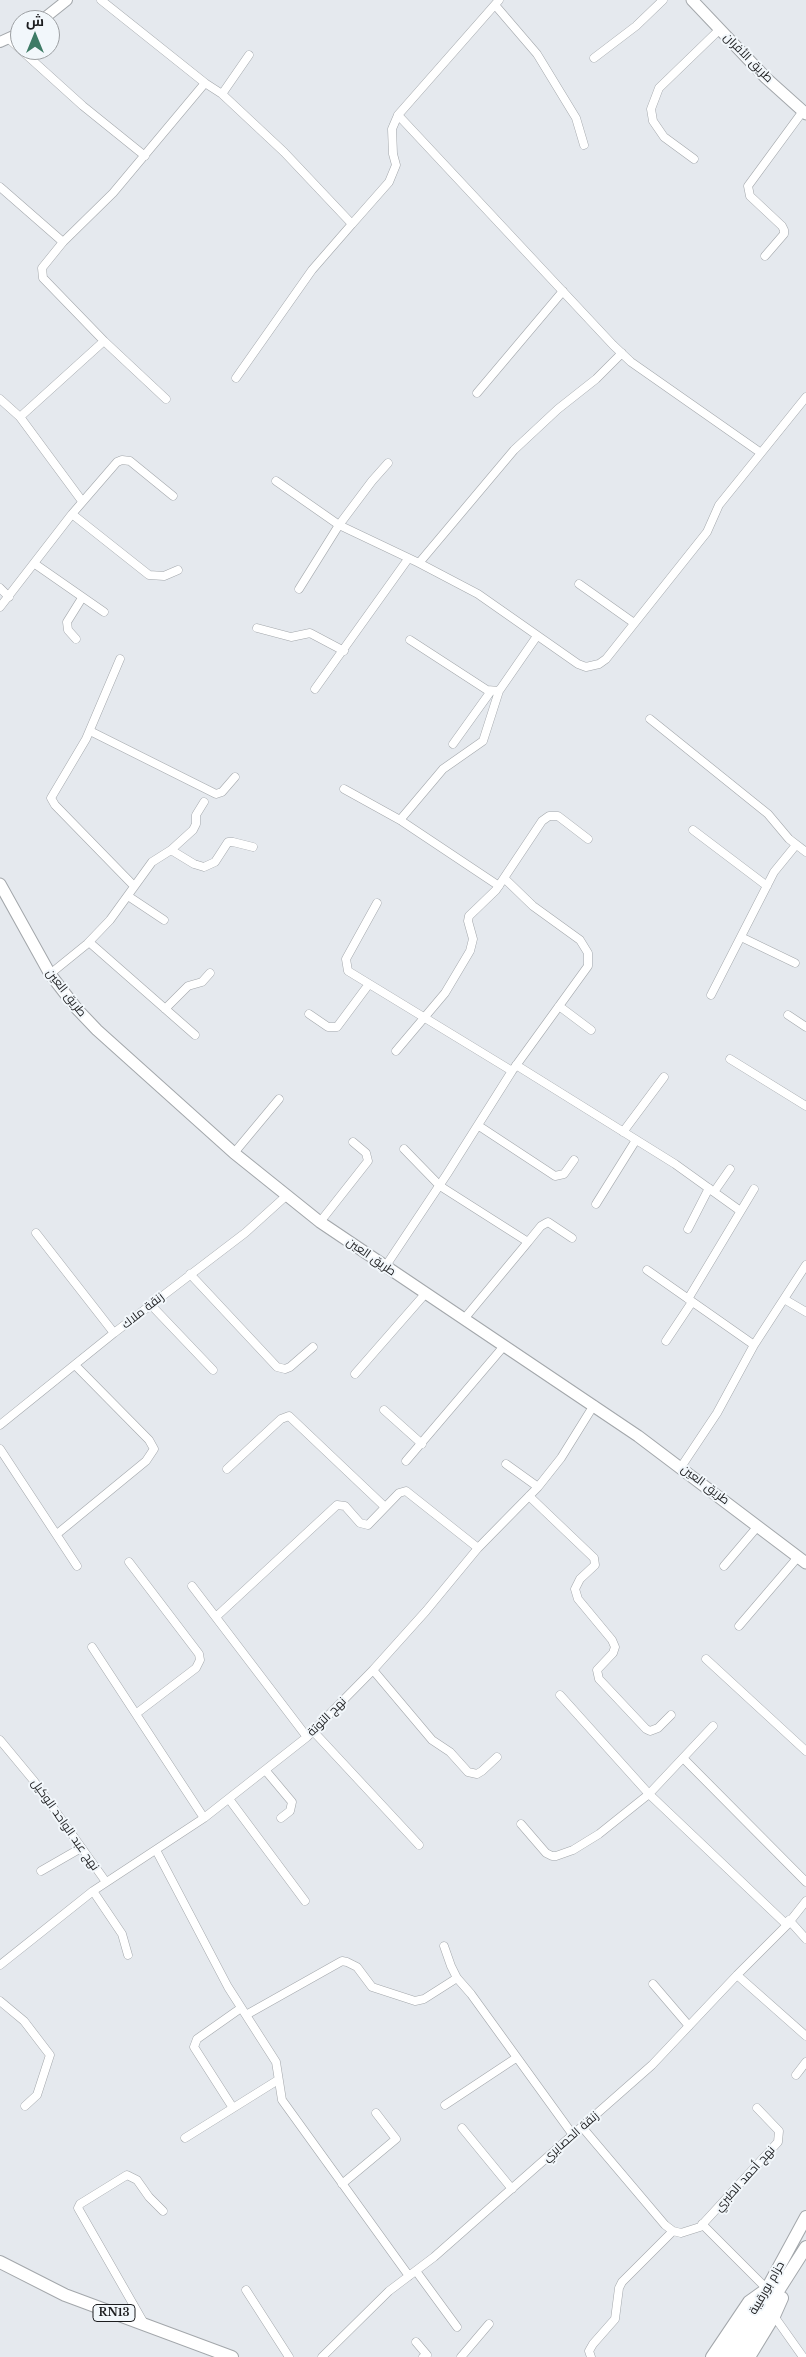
<!DOCTYPE html>
<html>
<head>
<meta charset="utf-8">
<style>
  body { margin:0 }
  #map { position:relative; width:806px; height:2357px; overflow:hidden; background:#e5e9ee; font-family:"Libre Baskerville",Cairo,serif }
  canvas { display:block }
  .north { position:absolute; left:10px; top:10px; width:50px; height:50px; box-sizing:border-box; background:#f2f7fb; border:1px solid #9da0a3; border-radius:50%; rotate:0deg; font-size:14px; font-weight:700; line-height:20px; text-align:center; color:#1d1e20 }
  .north::after { content:''; display:block; margin:auto; width:18px; height:22px; background:#3e7b66; clip-path:polygon(50% 0,100% 100%,50% 72%,0 100%) }
</style>
</head>
<body>
<div id="map">
<canvas width="806" height="2357"></canvas>
<div class="north">ش</div>
</div>
<script>
const ctx = document.querySelector('canvas').getContext('2d');
ctx.lineJoin = 'round';
function poly(rows) {
  const path = new Path2D();
  for (const r of rows) {
    path.moveTo(r[0], r[1]);
    for (let i = 2; i < r.length; i += 2) path.lineTo(r[i], r[i + 1]);
  }
  return path;
}
function trace(path, color, width, dash) {
  ctx.strokeStyle = color;
  ctx.lineWidth = width;
  ctx.lineCap = dash ? 'butt' : 'round';
  ctx.setLineDash(dash || []);
  ctx.stroke(path);
}
function label(font, color, halo, rows, align = 'center') {
  ctx.font = font + ' "Libre Baskerville",Cairo,serif';
  ctx.lineWidth = 4;
  ctx.setLineDash([]);
  ctx.textBaseline = 'middle';
  ctx.strokeStyle = halo;
  ctx.fillStyle = color;
  for (const [text, x, y, turn = 0] of rows) {
    ctx.save();
    ctx.translate(x, y);
    ctx.rotate((+turn || 0) * Math.PI / 180);
    ctx.textAlign = isNaN(turn) ? turn : align;
    if (halo) ctx.strokeText(text, 0, 0);
    ctx.fillText(text, 0, 0);
    ctx.restore();
  }
}
const minor = poly([
  [101,0,205,83],
  [499,0,398,115,613,345,631,362,761,453,806,397],
  [495,5,537,54,576,118,584,145],
  [8,38,20,49],
  [21,50,83,106,145,156],
  [594,58,636,26,663,0],
  [222,94,249,55],
  [694,159,664,137,653,121,651,109,659,88,719,30],
  [0,187,63,242],
  [765,256,784,234,784,230,782,226,750,196,748,186,803,111],
  [104,341,166,399],
  [236,378,312,270,352,224],
  [477,393,563,291],
  [0,399,20,417,82,501],
  [20,417,104,341,43,278,42,268,63,242,113,193,205,83,222,94,284,152,352,224,389,182,396,165,393,154,392,129,398,115],
  [276,481,339,525,419,563,514,450,558,409,596,379,622,353],
  [72,514,149,575,164,576,178,570],
  [419,563,478,594,578,664,586,667,599,664,606,659,707,532,719,505,761,453],
  [35,564,104,612],
  [579,584,634,623],
  [0,588,9,597],
  [299,589,339,525,372,481,388,463],
  [0,607,72,514,117,462,122,460,130,461,173,496],
  [257,628,291,637,310,633,344,651],
  [76,639,68,630,67,622,82,598],
  [410,640,487,690,499,691],
  [120,659,86,739,51,798,55,805,134,886],
  [315,689,408,559],
  [650,719,768,814,789,839,806,852],
  [90,731,216,794,222,792,235,777],
  [453,744,491,691],
  [344,789,400,820,499,886],
  [400,820,443,769,483,741,499,691,537,636],
  [693,830,767,886],
  [171,850,194,864,204,867,215,862,228,842,233,842,253,847],
  [128,896,164,920],
  [377,903,346,959,348,971,512,1071],
  [741,937,795,963],
  [89,942,195,1035],
  [50,974,87,944,110,920,152,862,171,850,193,830,196,824,196,815,204,802],
  [711,995,774,872,796,845],
  [559,1006,591,1030],
  [165,1009,188,986,202,982,210,973],
  [309,1014,328,1027,337,1027,369,984],
  [788,1015,806,1027],
  [396,1051,445,993,470,951,473,939,468,921,469,916,496,890,542,821,549,816,558,816,588,839],
  [730,1059,806,1106],
  [516,1065,675,1164,739,1210],
  [479,1126,555,1176,564,1174,574,1160],
  [623,1132,664,1077],
  [404,1149,440,1186,528,1242,541,1226,548,1222,572,1238],
  [234,1153,279,1099],
  [714,1192,730,1169],
  [596,1204,636,1140],
  [320,1222,368,1161,366,1153,353,1142],
  [688,1229,709,1188],
  [36,1233,114,1333],
  [385,1267,447,1174,512,1071,588,966,588,953,580,940,533,906,504,878],
  [647,1270,754,1345],
  [190,1274,277,1367,285,1369,290,1367,313,1347],
  [688,1299,754,1189],
  [784,1299,806,1312],
  [151,1305,213,1370],
  [464,1319,528,1242],
  [666,1341,692,1302],
  [355,1374,425,1294],
  [384,1410,422,1444],
  [0,1425,114,1333,245,1233,286,1196],
  [0,1449,77,1566],
  [406,1461,504,1346],
  [506,1464,538,1487],
  [681,1467,717,1413,754,1345,806,1265],
  [227,1469,281,1419,289,1416,385,1507],
  [529,1496,594,1558,595,1565,580,1579,575,1589,578,1599,612,1640,615,1647,613,1653,597,1670,599,1679,646,1729,650,1731,658,1728,671,1715],
  [57,1534,146,1461,154,1449,149,1440,75,1365],
  [129,1562,199,1654,200,1660,196,1668,137,1713],
  [724,1566,758,1526],
  [192,1586,307,1737],
  [217,1616,337,1505,345,1506,360,1523,368,1525,399,1493,406,1491,478,1548],
  [739,1626,798,1557],
  [92,1647,204,1818],
  [706,1659,806,1751],
  [373,1670,432,1740,450,1752,468,1772,477,1774,482,1771,497,1757],
  [560,1695,649,1794,787,1925],
  [313,1731,419,1845],
  [0,1740,34,1781,106,1882],
  [683,1758,806,1882],
  [266,1771,292,1802,290,1811,281,1818],
  [229,1799,305,1901],
  [521,1824,546,1853,552,1856,556,1856,573,1850,599,1834,649,1794,713,1726],
  [156,1850,228,1987,276,2062,282,2100,409,2276],
  [41,1871,81,1848],
  [93,1891,122,1934,128,1955],
  [789,1920,806,1939],
  [444,1946,451,1966,457,1978,471,1994,573,2135],
  [0,1965,93,1891,204,1818,307,1737,373,1670,426,1611,478,1548,538,1487,561,1458,594,1405],
  [737,1975,806,2036],
  [653,1984,689,2026],
  [0,2001,24,2021,50,2055,37,2095,25,2106],
  [246,2015,342,1961,347,1962,357,1967,372,1987,415,2001,424,1999,457,1978],
  [796,2075,806,2062],
  [445,2105,516,2058],
  [233,2108,194,2047,197,2039,241,2008],
  [582,2127,665,2225,673,2231,681,2233,700,2227,778,2142,779,2131,757,2108],
  [462,2128,512,2189],
  [185,2138,278,2080],
  [342,2184,396,2139,376,2113],
  [702,2224,767,2289],
  [416,2271,457,2327],
  [246,2290,289,2357],
  [774,2316,803,2357],
  [145,2325,78,2208,80,2204,127,2175,137,2180,149,2197,163,2211],
  [416,2342,427,2355,423,2357],
  [322,2357,389,2291,434,2257,652,2065,737,1975,787,1925,806,1901],
  [461,2357,489,2324],
  [591,2357,589,2351,593,2344,615,2319,619,2288,622,2282,673,2231]
]);
const tertiary = poly([
  [42,20,67,0],
  [0,42,20,33]
]);
const secondary = poly([
  [692,0,766,78,806,114],
  [0,884,50,974,77,1009,97,1030,234,1153,320,1222,638,1436,806,1563]
]);
const primary = poly([
  [0,2262,65,2295,232,2357]
]);
const trunk = poly([
  [712,2357,749,2302,763,2292],
  [724,2357,762,2298,806,2217],
  [736,2357,806,2247],
  [749,2357,774,2316,782,2298]
]);
const shields = [
  [114,2313,42]
];
const shieldNames = [
  ["RN13",114,2313]
];
const streetNames = [
  ["طريق الأفران",748,58,45],
  ["طريق العين",66,993,52],
  ["طريق العين",371,1257,35],
  ["زنقة ملاك",143,1311,-38],
  ["طريق العين",705,1485,37],
  ["نهج التوتة",327,1717,-45],
  ["نهج عبد الواحد الوكيل",65,1825,55],
  ["زنقة الحصايري",571,2137,-41],
  ["نهج أحمد الطبري",745,2179,-48],
  ["حزام بورقيبة",767,2288,-60]
];
trace(minor, '#a3a7ab', 9);
trace(tertiary, '#a3a7ab', 12);
trace(secondary, '#a3a7ab', 13);
trace(primary, '#a3a7ab', 14);
trace(trunk, '#a3a7ab', 14);
trace(minor, '#fff', 8);
trace(tertiary, '#fff', 10);
trace(secondary, '#fff', 11);
trace(primary, '#fff', 12);
trace(trunk, '#fff', 12);
for (const [x, y, w] of shields) {
  const box = new Path2D();
  box.roundRect(x - w / 2, y - 8.5, w, 17, 4);
  ctx.fillStyle = '#f2f7fb';
  ctx.fill(box);
  trace(box, '#1d1e20', 1);
}
label('bold 11px', '#1d1e20', null, shieldNames);
label('12px', '#1d1e20', '#f2f7fb', streetNames);
</script>
</body>
</html>
